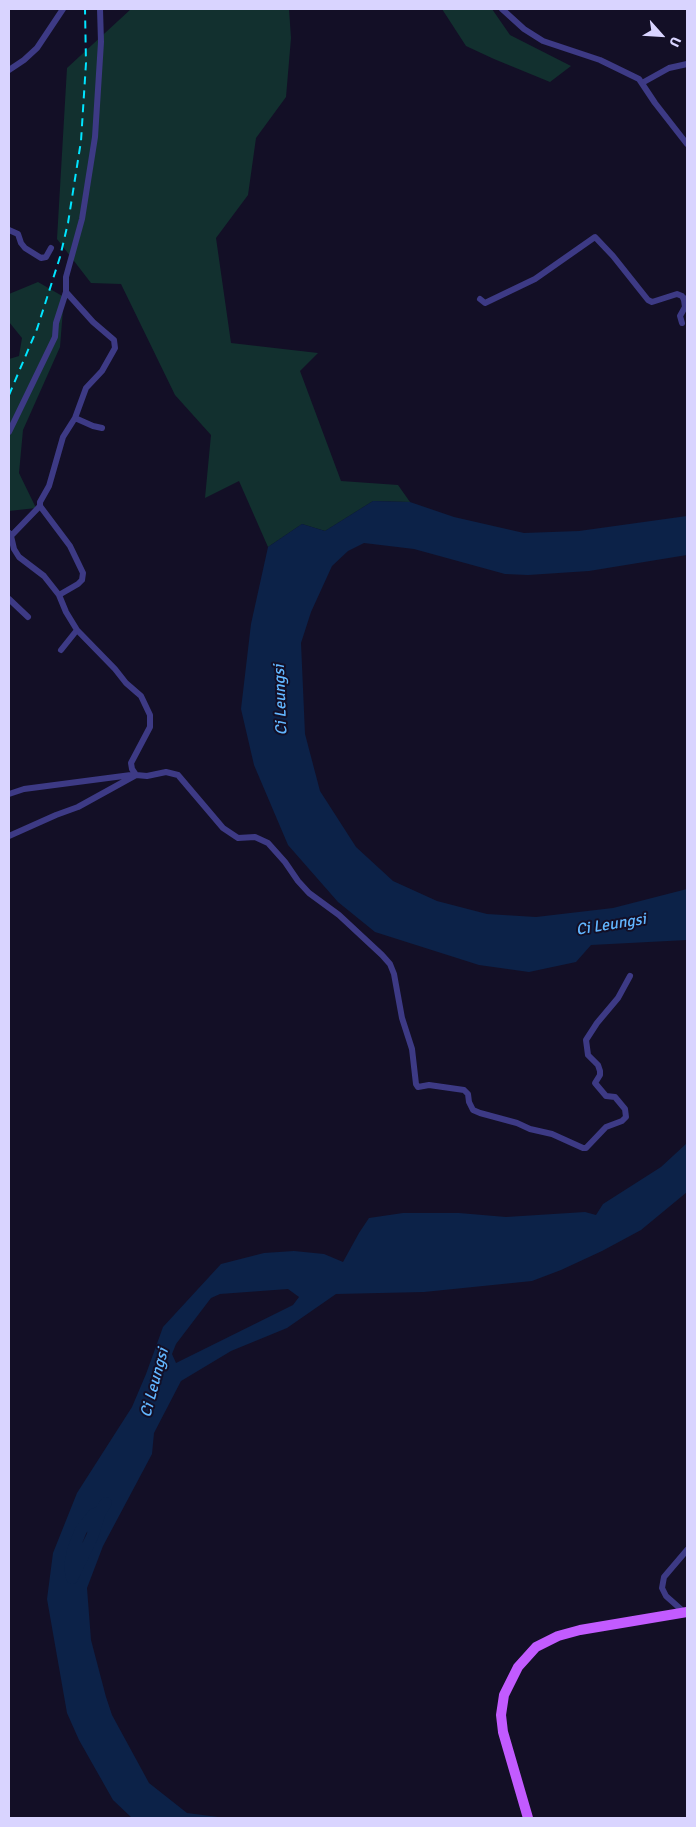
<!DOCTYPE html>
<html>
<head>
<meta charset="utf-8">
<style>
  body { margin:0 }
  #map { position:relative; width:696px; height:1827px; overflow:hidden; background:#130f26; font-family:Signika,sans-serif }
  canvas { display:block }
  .frame { position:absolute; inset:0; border:10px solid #d9d4ff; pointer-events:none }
  .north { position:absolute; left:636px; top:10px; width:50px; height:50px; -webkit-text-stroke:4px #130f26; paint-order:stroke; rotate:116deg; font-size:14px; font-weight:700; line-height:20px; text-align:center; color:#d9d4ff }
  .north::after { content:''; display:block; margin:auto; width:18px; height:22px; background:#d9d4ff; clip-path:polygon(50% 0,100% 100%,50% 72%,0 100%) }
</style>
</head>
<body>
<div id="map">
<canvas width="696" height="1827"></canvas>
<div class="frame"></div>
<div class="north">U</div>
</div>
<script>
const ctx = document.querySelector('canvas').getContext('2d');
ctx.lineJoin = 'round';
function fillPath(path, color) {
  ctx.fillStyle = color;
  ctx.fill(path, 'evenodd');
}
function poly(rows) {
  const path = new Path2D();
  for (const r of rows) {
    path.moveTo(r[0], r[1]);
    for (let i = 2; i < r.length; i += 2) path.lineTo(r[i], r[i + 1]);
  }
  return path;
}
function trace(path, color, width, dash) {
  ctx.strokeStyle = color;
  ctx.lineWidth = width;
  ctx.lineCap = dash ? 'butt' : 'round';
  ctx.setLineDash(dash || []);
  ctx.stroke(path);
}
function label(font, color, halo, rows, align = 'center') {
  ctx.font = font + ' Signika,sans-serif';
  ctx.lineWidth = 4;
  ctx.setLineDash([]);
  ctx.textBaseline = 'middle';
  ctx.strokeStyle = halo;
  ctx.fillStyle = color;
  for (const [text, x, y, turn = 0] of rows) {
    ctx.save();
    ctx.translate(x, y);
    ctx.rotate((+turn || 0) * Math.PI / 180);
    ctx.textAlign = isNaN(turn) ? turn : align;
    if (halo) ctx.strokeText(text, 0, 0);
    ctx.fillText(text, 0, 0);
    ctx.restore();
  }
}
const green = poly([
  [131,9,289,9,291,38,286,97,256,138,248,195,216,238,231,343,318,353,300,371,341,481,398,485,410,502,373,501,325,531,302,524,268,547,239,481,205,498,211,435,175,395,121,284,91,283,57,239,67,68],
  [442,9,492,9,510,35,571,66,550,82,494,59,466,46],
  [38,282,64,297,60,347,23,430,19,473,36,508,9,511,9,359,19,356,22,338,9,322,9,294]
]);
const water = poly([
  [373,501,410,502,454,517,524,533,579,531,687,516,687,555,589,571,528,575,505,574,414,549,364,543,348,551,332,566,311,612,301,643,305,734,320,791,356,847,393,881,437,901,487,914,536,917,613,908,687,889,687,940,591,945,576,962,529,972,479,965,375,932,338,902,288,845,254,765,241,709,251,624,268,547,302,524,325,531],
  [687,1143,687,1192,641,1230,602,1251,561,1270,532,1281,424,1292,336,1294,287,1328,231,1351,181,1381,154,1433,152,1454,103,1546,87,1588,91,1640,106,1697,112,1715,149,1783,187,1813,218,1817,267,1818,132,1818,113,1800,79,1740,67,1713,47,1599,53,1553,77,1493,132,1407,146,1374,163,1327,221,1264,264,1253,294,1251,324,1254,343,1262,359,1233,369,1218,403,1213,459,1213,506,1217,585,1212,596,1215,603,1204,661,1167],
  [288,1289,299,1297,293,1305,176,1363,172,1354,176,1344,211,1298,220,1294],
  [100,1513,92,1537,72,1577,70,1567,73,1550,81,1530,94,1514]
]);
const river = poly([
  [72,1576,70,1567,73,1550,81,1530,94,1514,98,1513],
  [72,1578,92,1537,100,1512,106,1503]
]);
const minor = poly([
  [100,9,101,42,95,137,82,219,66,277,66,292,93,322,114,340,115,348,102,371,86,388,75,418,63,437,49,486,40,502,40,506,70,546,83,573,82,580,78,584,59,595,66,612,77,630,115,669,126,683,141,696,150,715,150,727,131,763,132,769,136,775,147,776,166,772,178,775,223,828,238,838,255,837,268,843,285,862,298,881,309,893,339,915,382,955,390,964,394,974,402,1018,412,1049,416,1084,418,1087,429,1085,464,1090,468,1094,469,1102,473,1110,480,1113,517,1123,530,1129,552,1134,583,1148,586,1148,606,1127,622,1121,626,1117,625,1109,615,1097,606,1096,595,1083,600,1075,600,1071,598,1065,588,1055,586,1040,597,1023,618,998,630,976],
  [502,9,524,29,543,41,600,60,639,79,655,103,687,144],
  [9,70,24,60,37,48,63,9],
  [642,83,669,68,687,64],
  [9,230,18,234,21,243,25,248,41,258,46,257,51,248],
  [480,299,485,303,535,279,595,237,613,256,648,300,652,302,677,294,682,296,684,300],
  [682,323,680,316,685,307,684,300,687,298],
  [75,418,93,426,102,428],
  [9,432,55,337,56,323,66,292],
  [9,533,11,536,14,549,19,557,44,576,59,595],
  [11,536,40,506],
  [9,599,28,617],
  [61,650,77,630],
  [9,794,24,789,131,775],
  [9,836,56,815,78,807,136,775],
  [684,1612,666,1596,662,1588,664,1577,687,1550]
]);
const primary = poly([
  [528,1818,503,1732,501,1715,504,1695,518,1667,536,1647,558,1636,580,1630,687,1612]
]);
const rail = poly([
  [9,395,37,329,60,257,68,223,81,141,86,63,85,9]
]);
const waterNames = [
  ["Ci Leungsi",281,700,-92],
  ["Ci Leungsi",611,925,-9],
  ["Ci Leungsi",155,1383,-75]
];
fillPath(green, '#12302f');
fillPath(water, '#0c2248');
trace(river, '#0c2248', 12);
trace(minor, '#3d3a85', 6);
trace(primary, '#c25bff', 10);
trace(rail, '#00e5ff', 2, [8, 6]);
label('italic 16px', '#62b6ff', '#130f26', waterNames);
</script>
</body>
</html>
